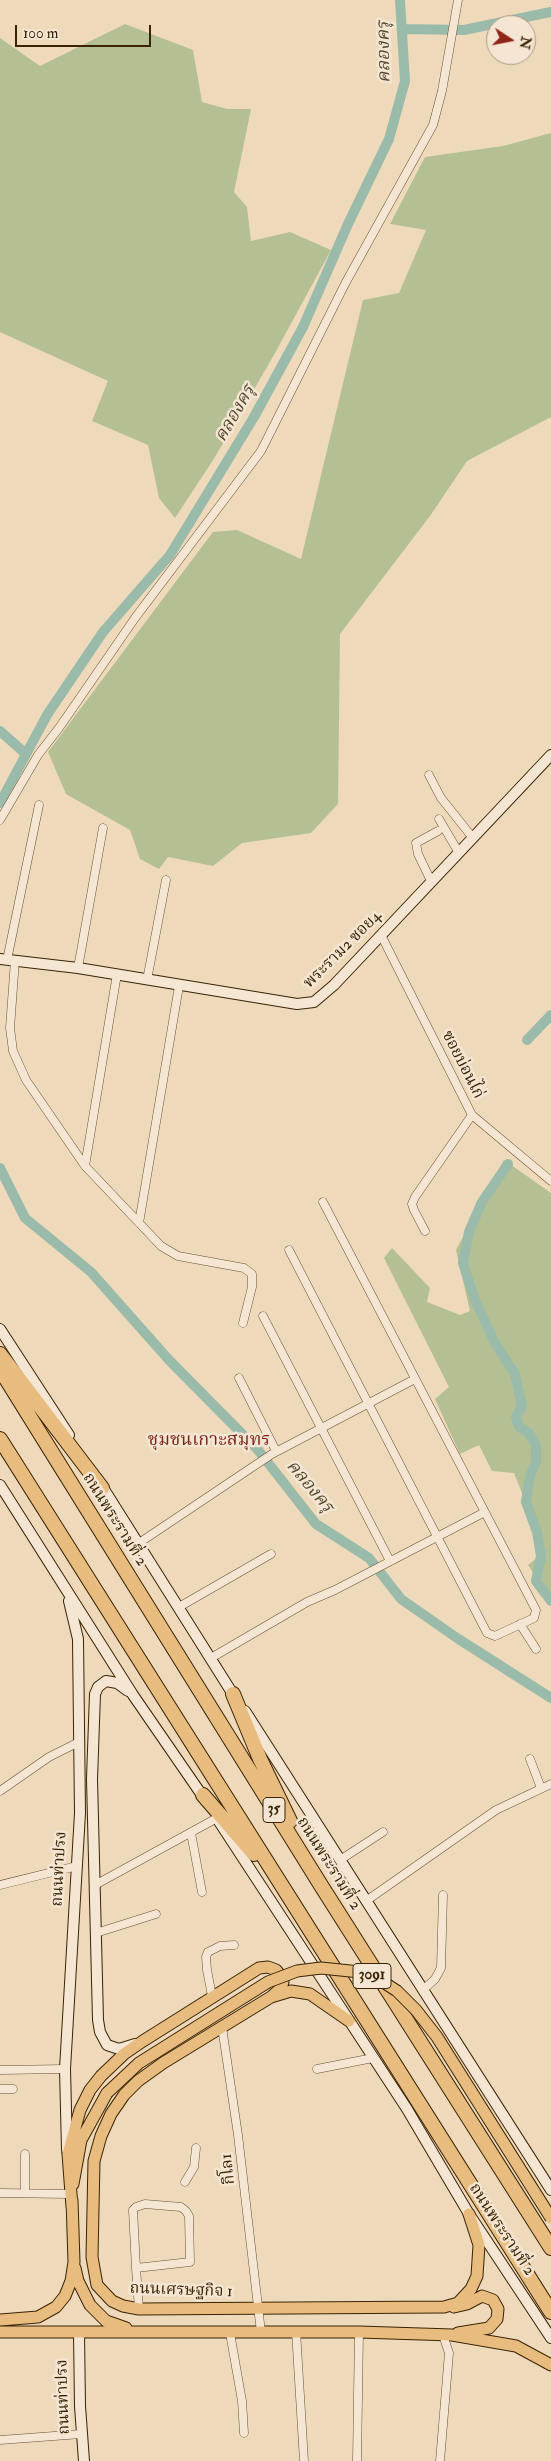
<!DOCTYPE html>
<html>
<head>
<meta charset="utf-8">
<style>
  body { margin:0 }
  #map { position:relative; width:551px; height:2461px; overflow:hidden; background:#eed9bb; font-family:"IM FELL Double Pica",serif }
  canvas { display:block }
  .north { position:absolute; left:486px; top:15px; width:50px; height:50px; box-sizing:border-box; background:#f4e6d3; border:1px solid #aa9880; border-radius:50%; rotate:101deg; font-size:14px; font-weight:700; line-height:20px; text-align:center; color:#3a2303 }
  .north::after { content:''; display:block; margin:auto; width:18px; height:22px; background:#8f2418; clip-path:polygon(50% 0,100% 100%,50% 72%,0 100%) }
  .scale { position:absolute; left:15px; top:25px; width:136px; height:22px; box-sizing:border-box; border:2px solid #3a2303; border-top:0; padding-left:6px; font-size:15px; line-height:18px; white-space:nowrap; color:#3a2303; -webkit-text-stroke:4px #f4e6d3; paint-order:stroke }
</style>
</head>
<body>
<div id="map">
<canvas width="551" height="2461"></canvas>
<div class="north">N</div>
<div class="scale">100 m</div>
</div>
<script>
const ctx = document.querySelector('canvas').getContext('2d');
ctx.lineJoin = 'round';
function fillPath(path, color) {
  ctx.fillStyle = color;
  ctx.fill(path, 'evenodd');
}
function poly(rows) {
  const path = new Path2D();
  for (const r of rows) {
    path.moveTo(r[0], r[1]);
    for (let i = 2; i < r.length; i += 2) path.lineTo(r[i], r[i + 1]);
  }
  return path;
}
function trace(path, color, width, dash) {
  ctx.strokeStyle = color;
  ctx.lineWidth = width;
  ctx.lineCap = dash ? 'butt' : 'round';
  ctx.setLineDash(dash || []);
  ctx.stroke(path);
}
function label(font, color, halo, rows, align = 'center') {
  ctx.font = font + ' "IM FELL Double Pica","Noto Serif Thai",serif';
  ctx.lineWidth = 5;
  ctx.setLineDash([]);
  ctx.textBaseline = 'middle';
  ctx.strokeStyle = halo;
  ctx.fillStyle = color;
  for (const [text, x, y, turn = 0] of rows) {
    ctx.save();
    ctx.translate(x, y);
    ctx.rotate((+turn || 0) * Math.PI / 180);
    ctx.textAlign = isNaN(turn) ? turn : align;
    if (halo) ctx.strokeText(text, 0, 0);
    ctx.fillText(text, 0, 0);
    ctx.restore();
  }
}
const green = poly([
  [125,24,193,50,202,102,227,109,251,109,234,192,247,207,251,241,290,232,331,250,275,353,215,457,175,518,159,498,148,445,92,421,108,381,0,332,0,38,40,66],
  [551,133,551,417,467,461,430,516,340,634,338,804,311,833,242,843,213,866,168,857,159,869,140,859,130,830,66,794,48,752,213,532,237,530,301,559,363,300,399,293,426,230,390,224,425,157,503,146],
  [504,1160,551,1193,551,1599,528,1565,545,1551,514,1473,492,1471,479,1445,460,1454,435,1399,449,1387,384,1258,392,1248,430,1288,427,1302,460,1315,470,1311,456,1250]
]);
const canal = poly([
  [403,29,464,30,551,12],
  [0,731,26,754],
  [0,803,47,715,103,632,170,555,254,417,303,327,348,224,389,139,405,81,400,0],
  [527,1040,551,1015],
  [508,1164,482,1202,469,1232,463,1263,475,1300,496,1345,515,1374,522,1406,516,1417,519,1427,529,1433,536,1445,536,1462,530,1476,526,1502,537,1532,541,1556,536,1581,551,1601],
  [0,1168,25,1218,91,1272,169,1360,258,1450,316,1524,369,1558,401,1599,457,1638,551,1698]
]);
const street = poly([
  [429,775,441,798,473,838],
  [439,819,459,853],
  [0,820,38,755,59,728,135,618,261,451,346,282,433,125,442,91,458,0],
  [431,881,418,854,416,843,438,831],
  [381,935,472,1115,551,1181],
  [7,960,39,805],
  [15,960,10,1028,13,1051,26,1080,85,1166,161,1246,178,1256,244,1268,252,1274,252,1287,243,1323],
  [78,968,103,828],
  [147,980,166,880],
  [85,1166,117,974],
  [139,1223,179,986],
  [425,1231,414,1210,412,1204,415,1197,472,1115],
  [289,1250,487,1633,495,1636,534,1618,536,1610,323,1202],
  [263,1316,390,1561],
  [239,1378,276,1451],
  [139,1543,272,1454,415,1379],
  [179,1607,271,1554],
  [520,1624,536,1649],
  [211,1658,307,1602,335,1590,485,1512],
  [530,1759,541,1788],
  [0,1791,49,1757,79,1742],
  [191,1833,202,1892],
  [340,1860,383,1832],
  [0,1885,77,1866],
  [95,1885,217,1818],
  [366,1901,496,1810,551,1784],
  [96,1933,156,1914],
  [423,1990,435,1979,441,1968,443,1895],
  [212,1996,207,1970,206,1957,208,1952,220,1946,234,1945],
  [222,2027,238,2135,261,2332],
  [317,2069,373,2058],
  [0,2070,65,2069],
  [0,2089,13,2089],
  [25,2154,25,2193],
  [185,2182,194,2167,196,2148],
  [0,2193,69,2194],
  [136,2268,190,2262,189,2216,186,2211,181,2207,145,2204,136,2207,133,2210,136,2268,139,2309],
  [296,2331,304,2461],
  [230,2333,242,2401,244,2433],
  [0,2440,81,2434],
  [357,2461,359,2332],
  [440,2461,449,2353,443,2335]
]);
const secondary = poly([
  [0,959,78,968,297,1004,314,1002,334,985,551,755],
  [0,1329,69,1435],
  [100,1483,236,1699],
  [0,1485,133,1695,206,1801],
  [128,1691,117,1683,106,1681,98,1687,95,1694,92,1779,98,2020,100,2032,107,2045,119,2049,135,2044],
  [245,1711,551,2190],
  [218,1820,407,2109,469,2214,551,2338],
  [67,2150,65,2069,80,1813,78,1639,69,1601],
  [79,2333,80,2406,84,2461]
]);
const primary = poly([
  [349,2021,310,1994,291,1991,271,1997,163,2063,138,2081,124,2095,111,2114,101,2136,94,2161,92,2257,97,2285,112,2301,123,2306,139,2309,444,2307,458,2303,471,2289,477,2276,479,2245,469,2214],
  [73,2184,81,2140,107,2093],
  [72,2207,68,2154,80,2110,90,2090,101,2076,124,2054,143,2041,259,1968,268,1967,276,1970,281,1976,283,1982,281,1988,272,1996],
  [75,2268,78,2281,90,2305,106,2321,126,2328],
  [454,2307,467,2304,482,2296,493,2300,498,2309,497,2319,489,2328,458,2333],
  [0,2320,38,2317,56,2307,65,2296,71,2281,74,2262,72,2200],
  [0,2332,359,2332,452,2335,516,2346,551,2365]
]);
const highway = poly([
  [0,1354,102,1488],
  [0,1369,322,1887,551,2248],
  [0,1439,551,2312],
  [233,1694,260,1759,290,1821],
  [203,1795,254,1854]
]);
const primaryBridge = poly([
  [107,2093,139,2063,268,1982,297,1971,321,1968,360,1972,377,1978,397,1991,416,2010,437,2037,551,2218]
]);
const shields = [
  [274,1810,22],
  [372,1976,38]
];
const shieldNames = [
  ["35",274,1810],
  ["3091",372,1976]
];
const streetNames = [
  ["พระราม2 ซอย4",343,950,-45],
  ["ซอยบ่อนไก่",462,1065,63],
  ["ถนนพระรามที่ 2",114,1520,58],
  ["ถนนพระรามที่ 2",328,1864,58],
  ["ถนนท่าปรง",60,1869,-87],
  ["กิโล1",229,2169,-97],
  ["ถนนพระรามที่ 2",501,2230,57],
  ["ถนนเศรษฐกิจ 1",181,2291,2],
  ["ถนนท่าปรง",64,2397,-92]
];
const waterNames = [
  ["คลองครุ",385,52,-91],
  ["คลองครุ",236,414,-60],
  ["คลองครุ",309,1487,50]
];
const neighbourhoodNames = [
  ["ชุมชนเกาะสมุทร",209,1441]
];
fillPath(green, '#b4c093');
trace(canal, '#9bbbaa', 10);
trace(street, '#675031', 9);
trace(secondary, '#3a2303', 12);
trace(primary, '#3a2303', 13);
trace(highway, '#3a2303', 16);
trace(street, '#f4e6d3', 8);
trace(secondary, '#f4e6d3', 10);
trace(primary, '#e7bc7e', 11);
trace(highway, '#e7bc7e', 14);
trace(primaryBridge, '#3a2303', 13, []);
trace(primaryBridge, '#e7bc7e', 11);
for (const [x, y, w] of shields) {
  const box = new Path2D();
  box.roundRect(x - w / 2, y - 12.5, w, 25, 4);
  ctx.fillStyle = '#f4e6d3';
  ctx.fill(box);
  trace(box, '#3a2303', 1);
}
label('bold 15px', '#3a2303', null, shieldNames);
label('16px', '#3a2303', '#f4e6d3', streetNames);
label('italic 18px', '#52492d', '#f4e6d3', waterNames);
label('18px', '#7a1f14', '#f4e6d3', neighbourhoodNames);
</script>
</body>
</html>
